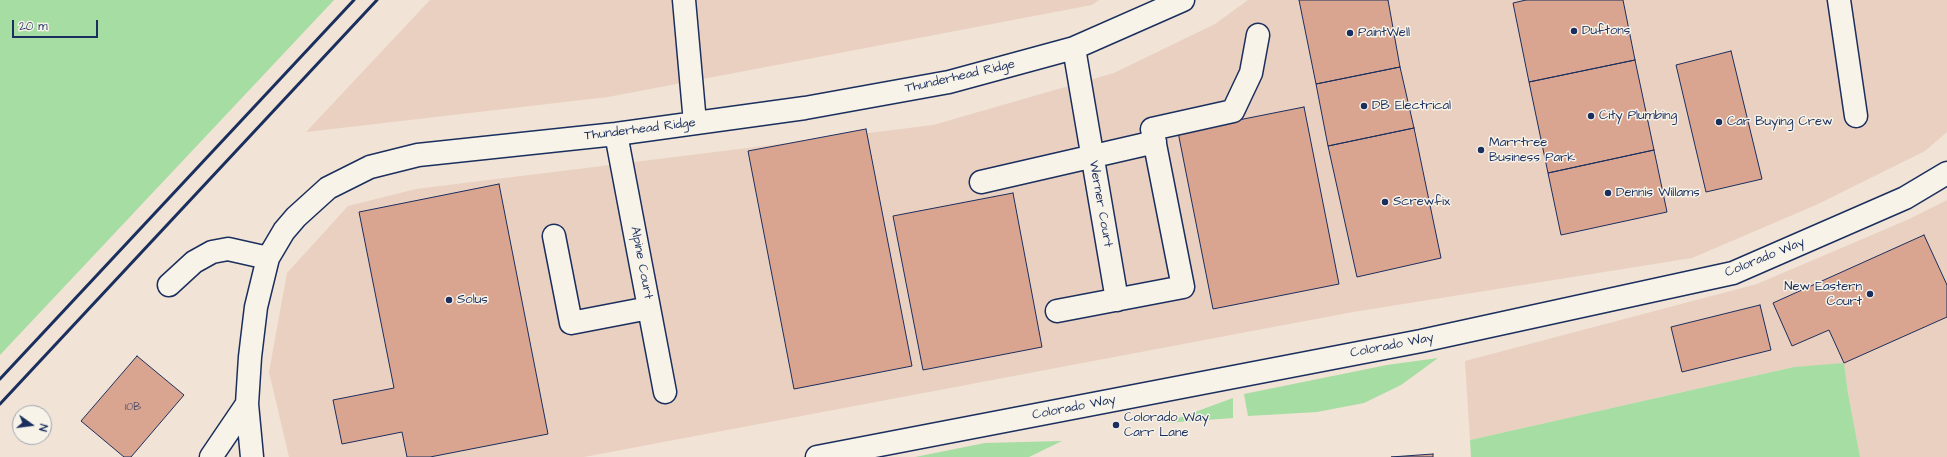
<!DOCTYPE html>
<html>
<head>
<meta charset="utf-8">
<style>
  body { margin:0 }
  #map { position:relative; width:1947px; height:457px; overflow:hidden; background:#f1e3d6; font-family:"Architects Daughter",sans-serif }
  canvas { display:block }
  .north { position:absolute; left:12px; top:405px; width:40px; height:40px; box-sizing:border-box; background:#f7f3e8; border:1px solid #9fa5b1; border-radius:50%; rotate:104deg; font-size:11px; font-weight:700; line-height:16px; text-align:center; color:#1b2f5e }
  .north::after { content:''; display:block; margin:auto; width:14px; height:18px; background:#1b2f5e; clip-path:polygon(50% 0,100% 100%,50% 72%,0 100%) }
  .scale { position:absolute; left:12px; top:20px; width:86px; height:18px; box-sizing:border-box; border:2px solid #1b2f5e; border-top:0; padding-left:5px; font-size:12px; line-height:14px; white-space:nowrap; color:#1b2f5e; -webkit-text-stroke:3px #f7f3e8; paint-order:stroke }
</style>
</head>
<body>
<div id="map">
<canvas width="1947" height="457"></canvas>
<div class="north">N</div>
<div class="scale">20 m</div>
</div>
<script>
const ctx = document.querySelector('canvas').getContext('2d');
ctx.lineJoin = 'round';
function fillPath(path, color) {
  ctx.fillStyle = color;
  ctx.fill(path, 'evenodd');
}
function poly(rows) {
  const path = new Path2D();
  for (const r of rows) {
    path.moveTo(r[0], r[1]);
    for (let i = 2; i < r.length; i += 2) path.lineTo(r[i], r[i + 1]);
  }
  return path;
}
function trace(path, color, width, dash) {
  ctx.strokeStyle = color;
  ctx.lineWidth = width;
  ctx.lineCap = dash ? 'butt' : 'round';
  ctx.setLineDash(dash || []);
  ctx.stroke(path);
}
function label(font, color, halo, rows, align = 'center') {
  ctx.font = font + ' "Architects Daughter",sans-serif';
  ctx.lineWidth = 3;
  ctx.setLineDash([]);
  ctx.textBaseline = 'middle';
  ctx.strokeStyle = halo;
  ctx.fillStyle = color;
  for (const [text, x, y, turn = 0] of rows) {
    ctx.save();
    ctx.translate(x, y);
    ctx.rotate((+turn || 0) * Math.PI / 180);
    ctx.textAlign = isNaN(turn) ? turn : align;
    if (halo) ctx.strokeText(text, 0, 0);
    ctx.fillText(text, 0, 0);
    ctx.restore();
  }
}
const built = poly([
  [430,0,1099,0,1092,5,608,97,306,132],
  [1248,0,1947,0,1947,132,1925,151,1816,205,1692,258,1353,312,584,457,289,457,269,372,287,273,348,206,416,189,933,125,1114,73,1215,24],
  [1947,200,1947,457,1860,457,1848,393,1844,364,1794,367,1470,440,1465,361,1757,284,1907,220]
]);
const green = poly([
  [0,0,334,0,0,355],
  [1438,358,1401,385,1364,403,1317,412,1248,416,1244,394,1387,365],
  [1844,363,1848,393,1860,457,1471,457,1470,440,1794,367],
  [1233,398,1233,418,1165,423],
  [1062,441,1029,457,915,457,985,443]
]);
const building = poly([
  [1299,0,1388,0,1400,67,1316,84,1299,0],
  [1526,0,1623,0,1635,60,1529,82,1513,3,1526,0],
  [1731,51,1762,179,1706,192,1676,65,1731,51],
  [1635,60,1654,150,1548,173,1529,82,1635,60],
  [1400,67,1414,128,1328,146,1316,84,1400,67],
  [1304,107,1339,284,1213,309,1178,132,1304,107],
  [1414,128,1441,258,1357,277,1328,146,1414,128],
  [866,129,912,366,794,389,748,151,866,129],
  [1654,150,1667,212,1561,235,1548,173,1654,150],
  [499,184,548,434,430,457,407,457,402,432,342,444,333,400,394,388,359,212,499,184],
  [1013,193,1042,347,923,370,893,216,1013,193],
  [1924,235,1947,285,1947,317,1844,363,1829,330,1792,346,1773,303,1924,235],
  [1760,305,1771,350,1682,372,1671,327,1760,305],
  [137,356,184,395,131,457,124,457,81,421,137,356],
  [1433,454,1433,457,1391,457,1433,454]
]);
const minor = poly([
  [684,0,695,123],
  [1839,0,1856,116],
  [1074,48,1117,300],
  [616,134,665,392],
  [981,182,1155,142],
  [554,236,571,323,649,308],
  [169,285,194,262,212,252,228,249,268,258],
  [1057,311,1183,287,1152,129,1233,111,1251,73,1258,35],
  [211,457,247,404],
  [252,457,247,404,250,357,256,307,268,258,284,231,296,217,328,188,370,167,418,155,616,134,805,108,949,82,1074,48,1183,0]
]);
const major = poly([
  [817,457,1421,341,1733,273,1905,198,1947,173]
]);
const rail = poly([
  [0,379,354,0],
  [0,404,377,0]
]);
const markers = [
  [1574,31,4,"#1b2f5e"],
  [1350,33,4,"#1b2f5e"],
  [1364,106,4,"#1b2f5e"],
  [1591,116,4,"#1b2f5e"],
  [1719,122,4,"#1b2f5e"],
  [1481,150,4,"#1b2f5e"],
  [1608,193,4,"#1b2f5e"],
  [1385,202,4,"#1b2f5e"],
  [1870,294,4,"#1b2f5e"],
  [449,300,4,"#1b2f5e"],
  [1116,425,4,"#1b2f5e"]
];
const numberNames = [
  ["10B",133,408]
];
const poiNames = [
  ["Duftons",1582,31],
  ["PaintWell",1358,33],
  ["DB Electrical",1372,106],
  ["City Plumbing",1599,116],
  ["Car Buying Crew",1727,122],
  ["Marrtree",1489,143],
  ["Business Park",1489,158],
  ["Dennis Willams",1616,193],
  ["Screwfix",1393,202],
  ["New Eastern",1862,287,"right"],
  ["Court",1862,302,"right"],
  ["Solus",457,300],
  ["Colorado Way",1124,418],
  ["Carr Lane",1124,433]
];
const streetNames = [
  ["Thunderhead Ridge",960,77,-13],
  ["Thunderhead Ridge",640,130,-7],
  ["Werner Court",1100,204,80],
  ["Colorado Way",1765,258,-22],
  ["Alpine Court",641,263,79],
  ["Colorado Way",1392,346,-11],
  ["Colorado Way",1074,408,-11]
];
fillPath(built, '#ead0c1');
fillPath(green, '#a5dda2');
fillPath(building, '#daa590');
trace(building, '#1b2f5e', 1);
trace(minor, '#1b2f5e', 25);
trace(major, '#1b2f5e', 25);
trace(minor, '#f7f3e8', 22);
trace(major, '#f7f3e8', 22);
trace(rail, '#1b2f5e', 3);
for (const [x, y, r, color] of markers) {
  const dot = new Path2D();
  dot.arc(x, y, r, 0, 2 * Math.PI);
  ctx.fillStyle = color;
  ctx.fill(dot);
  trace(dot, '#f7f3e8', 1.5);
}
label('11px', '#4b4c6a', null, numberNames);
label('13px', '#1b2f5e', '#f7f3e8', poiNames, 'left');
label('13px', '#1b2f5e', '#f7f3e8', streetNames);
</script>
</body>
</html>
